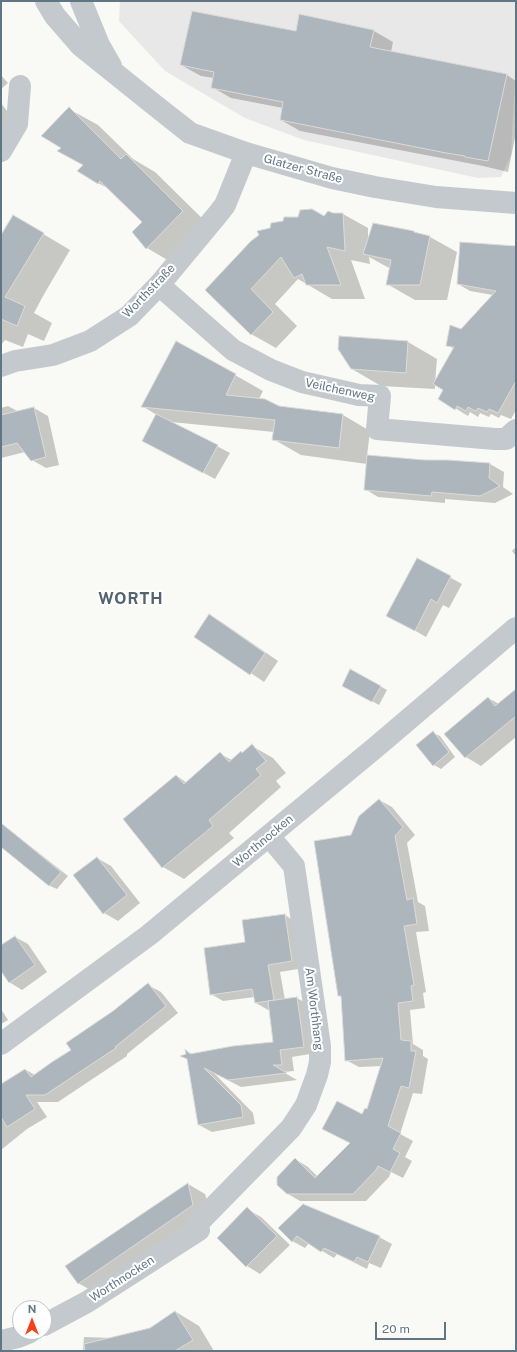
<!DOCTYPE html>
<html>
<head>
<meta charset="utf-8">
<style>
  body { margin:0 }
  #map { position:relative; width:517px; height:1352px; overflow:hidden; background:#f9f9f6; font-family:"Public Sans",sans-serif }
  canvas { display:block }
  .frame { position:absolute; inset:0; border:2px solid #617684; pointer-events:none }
  .north { position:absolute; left:12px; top:1300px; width:40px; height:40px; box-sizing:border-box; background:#fff; border:1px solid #c0c8ce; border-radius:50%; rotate:0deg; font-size:11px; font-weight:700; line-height:16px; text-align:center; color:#617684 }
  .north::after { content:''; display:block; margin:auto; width:14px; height:18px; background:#f5421a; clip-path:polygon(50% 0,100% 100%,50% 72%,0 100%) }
  .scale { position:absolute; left:375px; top:1322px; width:71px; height:18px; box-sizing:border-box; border:2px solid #617684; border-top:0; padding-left:5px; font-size:12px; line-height:14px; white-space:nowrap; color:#617684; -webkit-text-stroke:3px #fff; paint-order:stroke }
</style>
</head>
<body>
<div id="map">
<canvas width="517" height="1352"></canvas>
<div class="frame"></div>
<div class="north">N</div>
<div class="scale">20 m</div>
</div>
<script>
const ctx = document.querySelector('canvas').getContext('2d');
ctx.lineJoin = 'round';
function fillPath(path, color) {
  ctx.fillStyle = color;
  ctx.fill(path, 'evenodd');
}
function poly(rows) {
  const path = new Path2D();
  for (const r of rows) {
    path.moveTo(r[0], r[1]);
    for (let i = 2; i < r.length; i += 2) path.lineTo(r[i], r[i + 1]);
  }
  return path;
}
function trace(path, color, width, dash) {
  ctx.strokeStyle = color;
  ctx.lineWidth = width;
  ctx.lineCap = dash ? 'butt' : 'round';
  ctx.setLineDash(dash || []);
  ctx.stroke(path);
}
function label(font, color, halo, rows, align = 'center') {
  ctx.font = font + ' "Public Sans",sans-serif';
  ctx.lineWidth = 4;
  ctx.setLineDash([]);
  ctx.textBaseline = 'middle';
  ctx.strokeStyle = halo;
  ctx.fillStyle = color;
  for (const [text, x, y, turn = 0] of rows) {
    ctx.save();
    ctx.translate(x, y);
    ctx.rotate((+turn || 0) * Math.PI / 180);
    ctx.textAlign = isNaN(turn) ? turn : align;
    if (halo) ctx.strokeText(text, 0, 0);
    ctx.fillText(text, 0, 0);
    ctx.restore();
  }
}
const built = poly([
  [120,1,516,1,516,57,511,155,501,177,478,178,304,140,245,118,165,71,119,21]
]);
const shadow = poly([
  [300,15,374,31,393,42,391,52,507,75,516,81,516,133,508,172,483,166,300,131,281,120,283,108,231,98,212,87,214,78,201,76,181,65,297,32],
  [1,75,8,83,1,89],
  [1,103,20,128,1,144],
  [69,109,98,125,133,159,155,172,212,228,176,265,147,248,143,222,111,190,98,183,83,165,59,151,62,148],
  [333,214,343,214,368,228,368,240,417,234,430,237,457,252,447,300,415,300,387,284,391,269,369,257,370,264,351,260,365,299,332,299,298,279,275,304,297,326,276,348,251,334,207,290,324,217],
  [13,216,70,250,43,296,34,313,52,323,44,341,28,334,23,347,5,340,1,345,1,232,4,232],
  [516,247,516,410,511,419,501,415,499,418,491,414,489,417,480,413,478,417,470,412,468,416,439,398,444,390,435,384,435,389,381,386,352,369,408,342,437,359,435,382,454,349,447,345,493,295,470,291,458,284],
  [177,342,263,391,259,399,278,407,343,415,370,431,367,456,490,464,504,472,503,487,513,494,495,503,445,499,445,503,378,497,365,489,367,464,301,455,273,439,274,432,171,422,230,453,215,479,155,447,157,415,142,406],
  [8,406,19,412,34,408,48,416,59,465,46,468,32,460,25,452,1,458,1,408],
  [516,547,516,556,512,551],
  [418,560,462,584,449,608,443,605,426,637,388,615],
  [210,615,223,623,278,661,264,682,196,636],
  [343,685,380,686,387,690,379,705],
  [516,690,516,737,481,766,466,757,488,698,499,704],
  [433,733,440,736,455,757,441,769,434,765],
  [252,746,273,758,286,773,276,781,281,787,229,833,234,838,184,879,163,867,124,819,177,776,187,783,220,754,232,760,243,754],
  [379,800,392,807,415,835,407,843,418,902,425,906,429,931,416,932,426,992,423,993,425,1008,410,1010,413,1044,423,1050,423,1056,428,1059,422,1094,413,1093,400,1134,413,1141,405,1157,412,1161,403,1178,391,1172,389,1177,366,1201,300,1201,288,1194,295,1159,308,1167,318,1177,351,1143,362,1115,368,1111,382,1066,359,1067,346,1060,342,997,339,996,352,836],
  [3,826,10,830,68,876,57,889,50,886,1,845,1,828],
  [97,858,111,866,140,903,118,921,104,913],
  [285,915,297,923,304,968,280,972,285,1000,297,998,309,1005,316,1053,292,1057,294,1071,283,1072,297,1080,241,1087,214,1073,253,1113,255,1124,212,1132,199,1125,187,1051,192,1054,274,1043,270,1009,268,1010,256,1003,255,997,223,1001,211,994,246,943],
  [15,937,28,944,47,972,22,990,9,982,1,971,1,947],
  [148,985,161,992,178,1013,127,1054,127,1056,58,1102,37,1102,47,1117,27,1129,1,1150,1,1086,26,1070,35,1075,72,1050,113,1012],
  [1,1009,8,1020,1,1024],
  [188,1184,205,1194,211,1215,96,1293,78,1283],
  [247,1209,261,1217,290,1245,260,1274,247,1266],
  [279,1228,379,1237,392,1244,381,1268,369,1263,367,1269,337,1254,334,1258,309,1243,305,1248,292,1241],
  [176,1312,199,1326,214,1351,83,1351,84,1337,113,1338,150,1328]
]);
const building = poly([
  [192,11,296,31,299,14,374,30,370,47,507,74,488,161,465,157,465,156,446,153,280,120,283,102,211,88,214,72,180,65,192,11],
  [69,107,121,159,126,154,183,211,146,249,132,232,142,222,100,181,98,184,77,171,83,165,57,151,61,148,41,136,69,107],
  [312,209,324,216,328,211,333,213,343,213,345,251,327,247,341,285,306,285,302,274,294,278,281,257,251,289,273,312,251,335,205,290,251,241,259,235,257,231,270,228,271,223,283,221,284,217,298,217,300,210,312,209],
  [13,215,44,233,5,297,25,306,17,326,1,319,1,235,13,215],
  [373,223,414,231,414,232,430,236,420,285,386,285,391,260,363,254,373,223],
  [460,242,516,246,516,381,498,413,489,409,487,412,478,408,476,411,468,407,466,411,457,406,455,410,438,399,443,390,433,384,454,347,446,346,450,325,461,329,496,291,457,284,460,242],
  [339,336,408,341,406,373,351,369,338,349,339,336],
  [176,341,236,374,226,395,265,399,279,406,343,414,339,448,272,440,275,420,141,407,176,341],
  [34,407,46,457,31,461,17,443,1,447,1,415,34,407],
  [156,414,218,445,203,473,142,441,156,414],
  [367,455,424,460,448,460,490,463,489,478,500,486,480,496,432,492,431,496,364,490,367,455],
  [417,558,451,576,437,603,431,599,415,631,386,616,417,558],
  [209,614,265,653,250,675,194,637,209,614],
  [350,669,381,686,372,702,342,686,350,669],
  [516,689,516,716,465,758,444,734,488,697,495,706,516,689],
  [433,731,449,752,433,766,416,745,433,731],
  [252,744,266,761,256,769,261,775,209,820,213,826,162,868,123,819,176,775,184,784,220,752,229,762,241,751,242,753,252,744],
  [379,799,403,827,395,836,407,900,413,898,417,924,404,926,414,985,411,986,413,1001,398,1003,401,1040,411,1041,411,1051,416,1051,409,1088,401,1086,388,1126,401,1133,393,1149,400,1153,390,1172,378,1166,376,1170,353,1194,287,1194,277,1185,277,1177,295,1158,315,1178,350,1143,322,1129,337,1101,362,1114,365,1108,367,1109,383,1058,345,1061,341,996,338,996,314,841,351,835,359,816,379,799],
  [1,823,61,872,49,886,1,847,1,823],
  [97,857,127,895,103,914,73,875,97,857],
  [285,914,292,961,268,965,274,1000,255,1003,252,989,210,995,204,948,245,942,242,920,285,914],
  [15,936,35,965,9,983,1,971,1,945,15,936],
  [148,983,166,1006,115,1047,116,1048,45,1095,26,1095,35,1109,7,1127,1,1117,1,1084,25,1069,31,1077,52,1062,71,1050,66,1043,113,1011,148,983],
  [297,997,304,1047,280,1050,282,1065,273,1065,287,1073,228,1080,204,1068,241,1105,243,1117,198,1125,187,1059,180,1056,186,1054,185,1049,190,1054,233,1046,273,1042,268,1001,297,997],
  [188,1183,193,1205,78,1284,65,1266,188,1183],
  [303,1204,380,1236,368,1262,357,1257,354,1262,324,1248,321,1252,297,1236,292,1242,278,1228,303,1204],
  [247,1207,277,1236,246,1267,217,1238,247,1207],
  [175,1311,193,1340,175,1351,85,1351,84,1344,150,1328,175,1311]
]);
const minor = poly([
  [46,1,55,16,81,46,152,103,190,133,246,153,332,178,375,187,436,197,516,203],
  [81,1,99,45,111,66],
  [1,151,17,124,20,86],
  [159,285,233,350,271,370,302,382,359,395,380,396,377,429,495,439,506,439,516,430],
  [1,366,15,361,53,355,90,341,129,316,159,285,218,214,225,205,246,153],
  [1,1044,149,935,376,747,516,628],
  [200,1221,291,1128,306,1105,317,1075,320,1062,320,1046,294,866,269,836],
  [44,1325,87,1302,199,1230],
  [1,1341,18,1337,30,1332]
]);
const streetNames = [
  ["Glatzer Straße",303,169,15],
  ["Worthstraße",149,291,-46],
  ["Veilchenweg",340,390,12],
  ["Worthnocken",263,841,-40],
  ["Am Worthhang",314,1009,83],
  ["Worthnocken",122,1279,-33]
];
const districtNames = [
  ["WORTH",131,599]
];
fillPath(built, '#e7e8e7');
fillPath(shadow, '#0003');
fillPath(building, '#acb6bc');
trace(building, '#dbdbd8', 1);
trace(minor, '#c3c9cc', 22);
label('12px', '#617684', '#fff', streetNames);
ctx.letterSpacing = '1px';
label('bold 16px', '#54646e', '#fff', districtNames);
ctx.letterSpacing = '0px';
</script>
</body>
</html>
